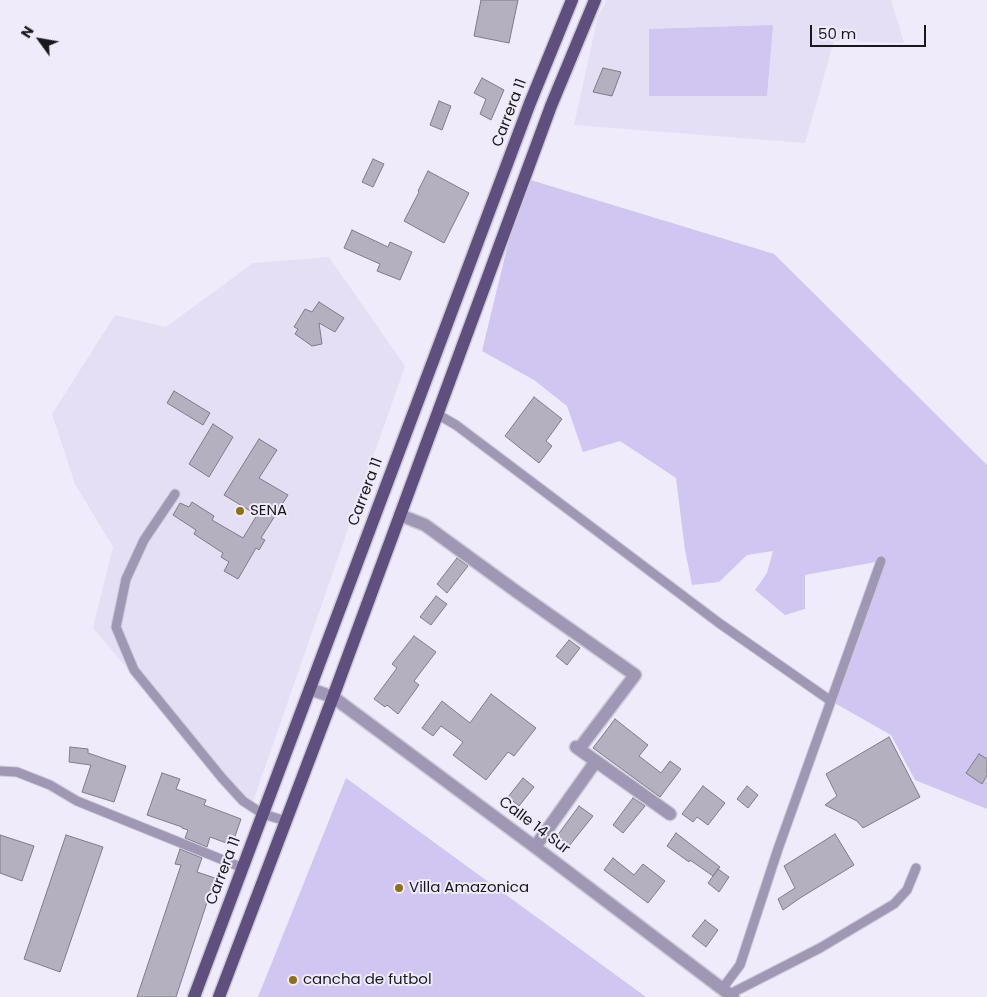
<!DOCTYPE html>
<html>
<head>
<meta charset="utf-8">
<style>
  body { margin:0 }
  #map { position:relative; width:987px; height:997px; overflow:hidden; background:#efebfb; font-family:Poppins,sans-serif }
  canvas { display:block }
  .north { position:absolute; left:15px; top:15px; width:50px; height:50px; -webkit-text-stroke:4px #efebfb; paint-order:stroke; rotate:302deg; font-size:14px; font-weight:700; line-height:20px; text-align:center; color:#19181d }
  .north::after { content:''; display:block; margin:auto; width:18px; height:22px; background:#19181d; clip-path:polygon(50% 0,100% 100%,50% 72%,0 100%) }
  .scale { position:absolute; left:810px; top:25px; width:116px; height:22px; box-sizing:border-box; border:2px solid #19181d; border-top:0; padding-left:6px; font-size:15px; line-height:18px; white-space:nowrap; color:#19181d; -webkit-text-stroke:4px #efebfb; paint-order:stroke }
</style>
</head>
<body>
<div id="map">
<canvas width="987" height="997"></canvas>
<div class="north">N</div>
<div class="scale">50 m</div>
</div>
<script>
const ctx = document.querySelector('canvas').getContext('2d');
ctx.lineJoin = 'round';
function fillPath(path, color) {
  ctx.fillStyle = color;
  ctx.fill(path, 'evenodd');
}
function poly(rows) {
  const path = new Path2D();
  for (const r of rows) {
    path.moveTo(r[0], r[1]);
    for (let i = 2; i < r.length; i += 2) path.lineTo(r[i], r[i + 1]);
  }
  return path;
}
function trace(path, color, width, dash) {
  ctx.strokeStyle = color;
  ctx.lineWidth = width;
  ctx.lineCap = dash ? 'butt' : 'round';
  ctx.setLineDash(dash || []);
  ctx.stroke(path);
}
function label(font, color, halo, rows, align = 'center') {
  ctx.font = font + ' Poppins,sans-serif';
  ctx.lineWidth = 4;
  ctx.setLineDash([]);
  ctx.textBaseline = 'middle';
  ctx.strokeStyle = halo;
  ctx.fillStyle = color;
  for (const [text, x, y, turn = 0] of rows) {
    ctx.save();
    ctx.translate(x, y);
    ctx.rotate((+turn || 0) * Math.PI / 180);
    ctx.textAlign = isNaN(turn) ? turn : align;
    if (halo) ctx.strokeText(text, 0, 0);
    ctx.fillText(text, 0, 0);
    ctx.restore();
  }
}
const built = poly([
  [607,0,891,0,904,43,834,41,805,143,574,125,598,16],
  [329,257,405,366,249,813,93,628,113,547,75,484,52,414,115,315,166,327,253,263]
]);
const green = poly([
  [773,25,767,96,649,96,649,29],
  [524,178,774,254,987,465,987,809,915,780,891,735,831,701,881,561,805,575,805,609,785,615,755,590,767,573,773,551,747,555,719,582,692,585,685,550,676,478,620,441,583,452,567,406,534,380,482,351],
  [346,778,646,997,258,997]
]);
const building = poly([
  [481,0,518,0,509,43,474,36,481,0],
  [603,68,621,72,612,96,593,92,603,68],
  [482,78,504,90,491,120,480,114,486,99,474,93,482,78],
  [439,101,451,106,442,130,430,125,439,101],
  [373,159,384,164,373,187,362,182,373,159],
  [428,171,469,193,444,243,404,221,419,192,418,191,428,171],
  [352,230,388,247,390,242,412,252,400,280,377,271,380,264,344,248,352,230],
  [319,302,344,318,335,332,319,323,322,344,312,346,295,334,298,329,294,327,305,309,312,312,319,302],
  [174,391,210,413,203,425,167,403,174,391],
  [534,397,562,419,546,441,552,446,539,463,505,436,534,397],
  [213,424,233,437,209,477,189,464,213,424],
  [259,439,277,450,259,478,288,495,261,538,265,540,259,550,256,548,238,579,224,571,229,562,221,557,223,553,194,534,196,530,173,515,180,503,189,507,192,502,214,516,212,520,243,538,257,515,224,495,259,439],
  [457,558,468,566,447,593,437,584,457,558],
  [436,596,447,604,431,625,420,617,436,596],
  [414,636,436,652,414,681,419,685,398,714,387,705,385,707,374,699,397,668,392,664,414,636],
  [569,640,580,648,567,665,556,656,569,640],
  [491,694,536,728,514,756,508,752,486,780,453,755,463,742,441,726,433,736,422,728,442,701,470,723,491,694],
  [615,719,648,745,639,756,661,773,670,761,681,769,660,797,593,748,615,719],
  [889,737,920,797,863,828,857,821,825,805,837,796,826,774,889,737],
  [70,747,88,749,88,753,126,766,114,802,82,792,91,765,69,762,70,747],
  [979,754,987,759,987,775,982,784,966,773,979,754],
  [162,773,180,779,176,789,206,800,204,805,241,819,232,845,210,837,207,847,185,838,188,830,182,828,182,827,147,815,162,773],
  [523,778,534,787,519,806,508,797,523,778],
  [703,786,725,803,708,825,697,817,693,822,682,814,703,786],
  [747,786,758,795,748,808,737,799,747,786],
  [633,798,645,806,623,833,613,825,633,798],
  [579,806,593,816,569,846,557,836,579,806],
  [676,833,720,867,713,876,690,860,689,862,667,846,676,833],
  [835,834,854,865,800,898,783,910,778,899,795,888,784,866,835,834],
  [0,835,34,846,22,881,0,873,0,835],
  [66,835,103,847,60,972,24,959,66,835],
  [180,849,202,858,197,872,215,878,176,997,137,997,181,865,175,864,180,849],
  [613,858,634,875,643,864,665,881,648,903,604,870,613,858],
  [718,869,729,877,719,892,708,883,718,869],
  [705,920,718,930,706,947,692,936,705,920]
]);
const service = poly([
  [437,414,456,425,719,623,831,701],
  [175,494,144,540,126,579,116,627,134,670,222,778,243,801,263,814,286,821],
  [0,771,17,772,50,785,77,801,243,868],
  [722,989,740,965,778,849,881,561],
  [730,994,820,948,894,904,907,890,916,868]
]);
const minor = poly([
  [400,515,425,525,517,592,635,675,579,749],
  [310,689,333,697,535,847,733,997],
  [576,747,670,814],
  [535,847,596,761]
]);
const primary = poly([
  [194,997,530,103,572,0],
  [219,997,333,697,551,106,595,0]
]);
const markers = [
  [240,511,5,"#8f7014"],
  [399,888,5,"#8f7014"],
  [293,980,5,"#8f7014"]
];
const streetNames = [
  ["Carrera 11",510,113,-69],
  ["Carrera 11",366,492,-69],
  ["Calle 14 Sur",534,826,37],
  ["Carrera 11",224,871,-69]
];
const poiNames = [
  ["SENA",250,511],
  ["Villa Amazonica",409,888],
  ["cancha de futbol",303,980]
];
fillPath(built, '#e5dff6');
fillPath(green, '#d1c5f1');
fillPath(building, '#b4b0bf');
trace(building, '#7f7c8a', 1);
trace(service, '#cdc9d7', 11);
trace(minor, '#cdc9d7', 15);
trace(primary, '#cdc9d7', 15);
trace(service, '#9f97b3', 9);
trace(minor, '#9f97b3', 12);
trace(primary, '#5e4f7f', 12);
for (const [x, y, r, color] of markers) {
  const dot = new Path2D();
  dot.arc(x, y, r, 0, 2 * Math.PI);
  ctx.fillStyle = color;
  ctx.fill(dot);
  trace(dot, '#efebfb', 2);
}
label('15px', '#19181d', '#efebfb', streetNames);
label('15px', '#19181d', '#efebfb', poiNames, 'left');
</script>
</body>
</html>
